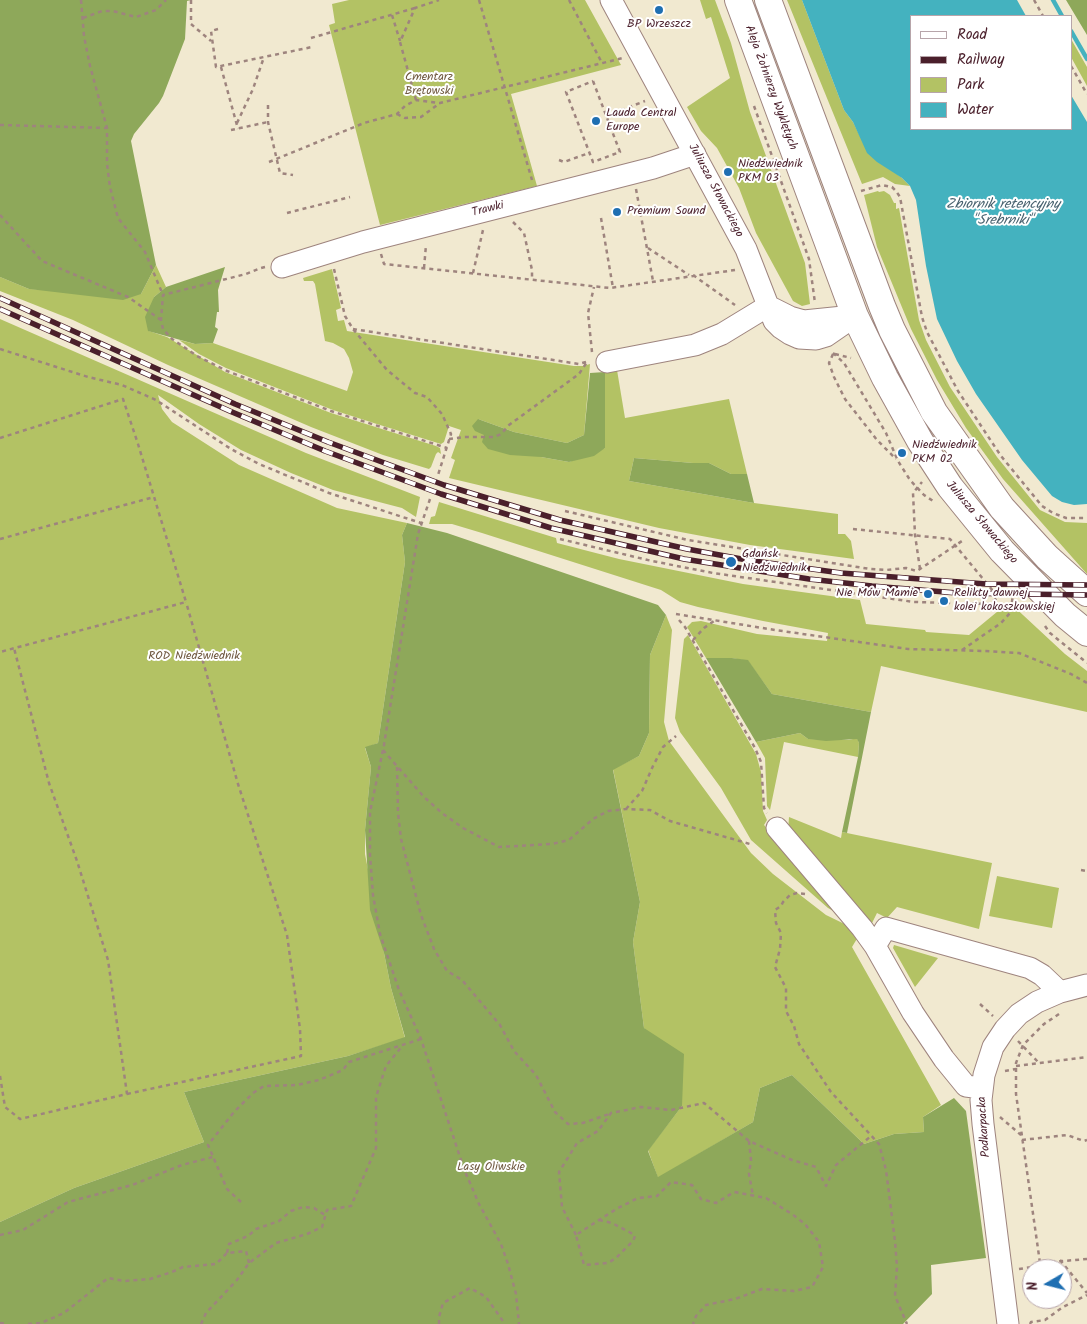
<!DOCTYPE html>
<html>
<head>
<meta charset="utf-8">
<style>
  body { margin:0 }
  #map { position:relative; width:1087px; height:1324px; overflow:hidden; background:#f1e9d0; font-family:Kalam,sans-serif }
  canvas { display:block }
  .legend { position:absolute; left:910px; top:15px; width:162px; height:115px; box-sizing:border-box; background:#fff; border:1px solid #b7a5aa; margin:0; padding:6px 9px; list-style:none; font-size:15px; color:#4a1f2b }
  .legend li { display:flex; align-items:center; gap:10px; height:25px }
  .legend b { width:25px; border:1px solid #b7a5aa }
  .north { position:absolute; left:1022px; top:1259px; width:50px; height:50px; box-sizing:border-box; background:#fff; border:1px solid #b7a5aa; border-radius:50%; rotate:262deg; font-size:14px; font-weight:700; line-height:20px; text-align:center; color:#4a1f2b }
  .north::after { content:''; display:block; margin:auto; width:18px; height:22px; background:#1f6fb2; clip-path:polygon(50% 0,100% 100%,50% 72%,0 100%) }
</style>
</head>
<body>
<div id="map">
<canvas width="1087" height="1324"></canvas>
<ul class="legend">
<li><b style="height:6px;background:#fff"></b>Road</li>
<li><b style="height:6px;background:#4a1f2b"></b>Railway</li>
<li><b style="height:14px;background:#b3c264"></b>Park</li>
<li><b style="height:14px;background:#44b2bf"></b>Water</li>
</ul>
<div class="north">N</div>
</div>
<script>
const ctx = document.querySelector('canvas').getContext('2d');
ctx.lineJoin = 'round';
function fillPath(path, color) {
  ctx.fillStyle = color;
  ctx.fill(path, 'evenodd');
}
function poly(rows) {
  const path = new Path2D();
  for (const r of rows) {
    path.moveTo(r[0], r[1]);
    for (let i = 2; i < r.length; i += 2) path.lineTo(r[i], r[i + 1]);
  }
  return path;
}
function trace(path, color, width, dash) {
  ctx.strokeStyle = color;
  ctx.lineWidth = width;
  ctx.lineCap = dash ? 'butt' : 'round';
  ctx.setLineDash(dash || []);
  ctx.stroke(path);
}
function label(font, color, halo, rows, align = 'center') {
  ctx.font = font + ' Kalam,sans-serif';
  ctx.lineWidth = 4;
  ctx.setLineDash([]);
  ctx.textBaseline = 'middle';
  ctx.strokeStyle = halo;
  ctx.fillStyle = color;
  for (const [text, x, y, turn = 0] of rows) {
    ctx.save();
    ctx.translate(x, y);
    ctx.rotate((+turn || 0) * Math.PI / 180);
    ctx.textAlign = isNaN(turn) ? turn : align;
    if (halo) ctx.strokeText(text, 0, 0);
    ctx.fillText(text, 0, 0);
    ctx.restore();
  }
}
const green = poly([
  [349,0,585,0,621,65,511,94,537,186,380,225,329,25,335,23,332,4],
  [700,0,715,0,731,43,750,112,805,263,810,304,802,306,793,301,756,233,739,188,717,148,701,131,687,107,730,78,711,17,706,19],
  [787,0,802,0,844,110,853,122,860,136,892,170,902,178,910,186,895,184,883,177,862,184],
  [1071,39,1087,67,1087,86,1071,57],
  [878,191,879,192,884,191,890,195,894,203,896,203,896,209,899,208,919,320,926,340,950,387,997,457,1040,510,1065,522,1087,523,1087,574,1003,479,966,428,937,380,911,329,877,247,864,195],
  [156,265,166,287,154,297,149,331,167,337,225,372,331,413,436,446,440,448,441,454,438,452,436,454,431,467,429,469,383,455,311,427,168,365,73,320,0,291,0,277,29,289,141,294],
  [332,269,341,308,336,310,338,321,344,320,347,331,574,366,583,366,590,364,584,435,567,443,514,432,478,419,541,457,569,462,605,448,605,372,617,370,625,418,729,399,747,474,731,474,709,463,693,463,634,458,629,481,754,503,838,514,838,534,845,534,851,541,854,559,750,545,659,528,449,478,455,460,451,458,461,430,449,426,444,442,441,444,380,425,333,410,226,368,199,354,179,340,195,344,213,343,347,391,353,372,349,358,344,349,333,343,325,341,315,284,313,281,304,281,303,278],
  [0,319,306,453,420,497,416,517,402,508,333,490,291,473,241,450,199,424,158,395,162,409,172,422,239,465,337,508,407,523,402,535,405,562,378,743,365,748,371,767,365,830,365,854,384,953,391,988,405,1038,348,1056,184,1092,204,1142,74,1188,0,1222],
  [439,502,556,538,557,543,619,559,743,584,860,600,866,624,925,630,926,632,969,635,1009,602,1065,654,1087,671,1087,712,881,666,871,712,772,694,748,661,732,658,706,658,687,627,692,622,701,621,757,634,827,641,828,633,763,621,698,607,680,602,661,590,482,533,452,524,429,524,431,517,435,516],
  [666,615,672,630,664,722,669,741,751,853,773,874,826,915,861,932,852,947,941,1105,923,1117,924,1132,894,1134,864,1144,792,1075,760,1088,753,1122,658,1178,648,1150,682,1106,644,1028,633,942,640,902,613,769,639,756,649,733,650,655],
  [688,635,756,754,761,772,763,811,767,820,764,825,846,915,844,917,828,908,751,840,721,788,680,732,675,718,684,639],
  [800,733,808,739,849,740,857,738,859,743,858,757,784,742,770,810,767,806,765,758,756,742],
  [789,817,841,838,842,832,992,863,979,929,897,907,887,918,877,913,872,923,867,924,788,831],
  [997,876,1059,888,1052,928,989,916],
  [894,945,938,958,915,987,893,948]
]);
const forest = poly([
  [0,0,191,0,187,1,185,39,163,96,159,103,134,134,131,141,156,265,141,294,123,300,29,289,0,277],
  [1066,0,1087,0,1087,35],
  [225,267,218,290,219,312,217,312,215,327,218,329,213,343,195,344,148,331,145,317,154,297,166,287],
  [605,372,605,448,594,456,569,462,541,457,510,455,488,449,482,442,484,435,475,431,472,426,478,419,514,432,567,443,584,435,590,373],
  [634,458,693,463,709,463,731,474,747,474,754,503,629,481],
  [407,523,447,533,658,605,666,615,650,655,649,733,639,756,613,770,640,902,633,942,644,1028,684,1054,682,1106,648,1151,658,1177,753,1122,760,1088,792,1075,864,1144,894,1134,924,1132,923,1117,954,1098,966,1111,986,1258,931,1265,932,1294,903,1324,0,1324,0,1222,74,1188,204,1142,184,1092,348,1056,405,1037,391,988,384,953,370,910,365,830,371,767,365,747,378,743,405,562,402,535],
  [706,658,732,658,748,660,772,694,871,712,847,833,842,832,858,757,859,743,857,739,826,741,808,739,800,733,756,742]
]);
const water = poly([
  [802,0,1017,0,1026,16,911,16,911,129,1071,129,1071,95,1087,122,1087,504,1074,505,1062,502,1052,496,1022,460,976,394,957,361,937,319,926,266,916,200,910,186,902,178,877,162,867,153,853,122,844,110]
]);
const stream = poly([
  [1053,0,1062,16],
  [1071,31,1087,59]
]);
const path = poly([
  [81,0,84,36,90,66,107,128,107,164,110,187,118,218,145,252,163,295],
  [191,0,191,24,211,41],
  [479,0,532,180],
  [569,0,602,63],
  [1034,0,1043,16],
  [392,15,400,41],
  [83,18,102,11,113,11,136,17,156,10,166,0],
  [218,29,211,31,216,67,312,47],
  [311,38,415,8],
  [1071,66,1087,94],
  [221,67,238,129],
  [593,81,620,152,593,162,566,92,593,81],
  [416,100,400,42,415,8,439,0],
  [268,105,268,122,280,173,293,175],
  [754,106,809,259,815,303],
  [397,114,405,118,421,117,440,103],
  [606,116,645,101],
  [237,123,253,89,264,57],
  [0,125,107,128],
  [231,130,268,122],
  [559,160,564,162,589,153],
  [269,162,364,123,397,114,405,106,416,100,440,103,623,58],
  [636,189,653,281],
  [861,191,882,185,892,187,896,191,900,197,922,317,927,332,958,391,1001,456,1042,506,1053,513,1066,518,1087,518],
  [287,213,350,197],
  [0,215,42,261,128,297,161,320],
  [601,218,613,288],
  [513,222,524,233,532,270,532,280],
  [648,248,689,275],
  [381,254,384,264,610,288,735,270],
  [265,267,261,268,246,274,163,295,161,320,163,329,172,339,197,356,227,371,331,411,447,448],
  [424,268,426,245],
  [334,269,345,316,353,329,387,370,415,393,427,397,442,414,451,434,438,475],
  [473,273,483,230],
  [693,275,735,305],
  [353,329,579,364,589,361],
  [0,349,88,377,122,385,156,400,231,449,259,464,329,493,421,523],
  [592,352,588,313,594,287],
  [833,353,844,363,886,433,898,461,910,480,924,495,933,501],
  [833,354,829,363,834,377,845,399,877,440,896,459],
  [835,354,851,358],
  [0,438,123,399,138,444,186,602,0,652],
  [449,439,464,437,494,437,501,434,509,425,579,374,587,362],
  [430,499,418,534,384,745,370,812,370,855,373,895,380,934,399,990,421,1039,464,1169,479,1204,501,1244,508,1264,516,1294,519,1324],
  [565,511,688,540,870,569,886,570,906,568,917,571,965,539],
  [853,529,950,539,998,597],
  [0,539,154,497],
  [560,539,652,561,713,573,914,602,989,604,1011,588],
  [920,569,915,535,913,493,922,482],
  [676,614,775,630,908,649,986,651,1019,653,1071,674,1087,683],
  [679,620,685,627,755,748,761,762,764,808,767,813],
  [1045,626,1050,633,1087,663],
  [693,640,704,628,714,621],
  [962,650,1001,623,1011,612,1013,592],
  [383,750,424,797,442,813,463,828,499,847,552,844,569,840,593,819,608,811,626,809,650,810,670,821,750,844],
  [397,767,398,813,401,839,421,915,434,949,447,971,462,980,500,1025,514,1051,536,1075,555,1112,568,1124,583,1123,609,1114],
  [626,809,642,791,653,766,663,747,676,736],
  [1081,870,1087,871],
  [805,894,797,893,790,895,783,902,781,906,775,910,776,923,781,933,780,949,775,967,786,988,786,1011,794,1026,799,1044,831,1092,879,1144,886,1170,895,1241,897,1267,895,1296,907,1324],
  [980,1004,993,1016],
  [1059,1014,1044,1024,1023,1045,1016,1063,1016,1094,1040,1263,1087,1259],
  [1018,1041,1039,1063],
  [1016,1066,1087,1057],
  [1005,1071,1016,1069],
  [0,1076,5,1107,20,1119,127,1094,108,960,77,861,49,783,14,648],
  [127,1094,301,1056,300,1029,287,935,238,784,186,602],
  [1000,1117,1021,1135],
  [1022,1140,1067,1135,1084,1141,1087,1140],
  [749,1141,751,1160,749,1174,753,1196],
  [241,1202,227,1189,208,1145,234,1112,253,1093,264,1086,297,1085,319,1080,343,1070,349,1062,421,1039],
  [599,1220,612,1223,631,1233,635,1236,633,1241,616,1258,608,1263,584,1265,576,1235,599,1220,618,1208,638,1198,657,1196,671,1182,692,1185,701,1199,716,1203,734,1192,766,1198,792,1214,805,1224,819,1242,823,1267,812,1287,794,1291,762,1289,735,1299,706,1305,696,1316,693,1324],
  [0,1235,23,1230,68,1202,132,1185,182,1165,213,1157],
  [576,1235,562,1207,559,1172,577,1143,598,1131,611,1113,641,1107,671,1110,704,1103,749,1141,792,1160,816,1167,826,1186,836,1165,871,1136],
  [227,1253,229,1244,248,1236,256,1229,279,1221,291,1211,303,1207,314,1208,325,1215],
  [1060,1260,1087,1293],
  [1019,1269,1039,1266,1040,1263],
  [0,1323,7,1324],
  [28,1324,41,1323,64,1313,108,1278,124,1281,150,1279,172,1272,183,1267,216,1264,227,1253,246,1251,249,1263],
  [201,1324,206,1313,237,1280,249,1263,276,1243,307,1234,322,1227,327,1210,351,1206,376,1148,376,1097,386,1066,403,1045],
  [439,1324,439,1317,443,1303,470,1288,486,1297,505,1324],
  [1030,1324,1031,1322,1045,1320,1063,1307,1087,1295]
]);
const minor = poly([
  [611,0,746,249,774,321,781,328,790,334,799,338,816,339,826,336,855,316],
  [282,267,363,242,653,168,695,154],
  [768,306,790,317,804,321,853,316],
  [607,362,695,345,722,334,768,306],
  [777,828,862,928,875,946],
  [982,1088,966,1086,944,1059,913,1013,875,946,886,928,1030,968,1042,975,1060,992],
  [1008,1324,983,1124,981,1100,984,1075,993,1047,1005,1029,1019,1014,1037,1002,1060,992,1087,985]
]);
const major = poly([
  [738,0,855,316,885,378,920,441,950,487,1002,551,1065,615,1087,633],
  [768,0,882,306,892,330,934,412,1002,508,1047,557,1087,593]
]);
const rail = poly([
  [0,298,235,404,328,442,444,485,560,520,687,549,747,560,841,573,986,584,1087,585],
  [0,309,232,412,325,451,441,494,551,528,684,559,809,579,872,586,957,593,1087,595]
]);
const markers = [
  [659,10,5,"#1f6fb2"],
  [596,121,5,"#1f6fb2"],
  [728,172,5,"#1f6fb2"],
  [617,212,5,"#1f6fb2"],
  [902,453,5,"#1f6fb2"],
  [731,562,6,"#1f6fb2"],
  [928,594,5,"#1f6fb2"],
  [944,601,5,"#1f6fb2"]
];
const poiNames = [
  ["BP Wrzeszcz",659,25,"center"],
  ["Lauda Central",606,114],
  ["Europe",606,128],
  ["Niedźwiednik",738,165],
  ["PKM 03",738,179],
  ["Premium Sound",627,212],
  ["Niedźwiednik",912,446],
  ["PKM 02",912,460],
  ["Gdańsk",742,555],
  ["Niedźwiednik",742,569],
  ["Nie Mów Mamie",918,594,"right"],
  ["Relikty dawnej",954,594],
  ["kolei kokoszkowskiej",954,608]
];
const parkNames = [
  ["Cmentarz",429,78],
  ["Brętowski",429,92],
  ["ROD Niedźwiednik",194,657],
  ["Lasy Oliwskie",491,1168]
];
const streetNames = [
  ["Aleja Żołnierzy Wyklętych",770,88,70],
  ["Juliusza Słowackiego",715,191,62],
  ["Trawki",488,210,-14],
  ["Juliusza Słowackiego",981,523,50],
  ["Podkarpacka",985,1127,-94]
];
const waterNames = [
  ["Zbiornik retencyjny",1003,206],
  ["\"Srebrniki\"",1003,222]
];
fillPath(green, '#b3c264');
fillPath(forest, '#8ea85a');
fillPath(water, '#44b2bf');
trace(stream, '#44b2bf', 4.5);
trace(minor, '#9e847e', 23);
trace(major, '#9e847e', 28);
trace(path, '#9e847e', 2.5, [4, 4]);
trace(minor, '#fff', 21);
trace(major, '#fff', 26);
trace(rail, '#4a1f2b', 5.5);
trace(rail, '#fff', 4, [11]);
for (const [x, y, r, color] of markers) {
  const dot = new Path2D();
  dot.arc(x, y, r, 0, 2 * Math.PI);
  ctx.fillStyle = color;
  ctx.fill(dot);
  trace(dot, '#fff', 2);
}
label('12px', '#4a1f2b', '#fff', poiNames, 'left');
label('12px', '#6f583f', '#fff', parkNames);
label('12px', '#4a1f2b', '#fff', streetNames);
label('italic 14px', '#47616e', '#fff', waterNames);
</script>
</body>
</html>
